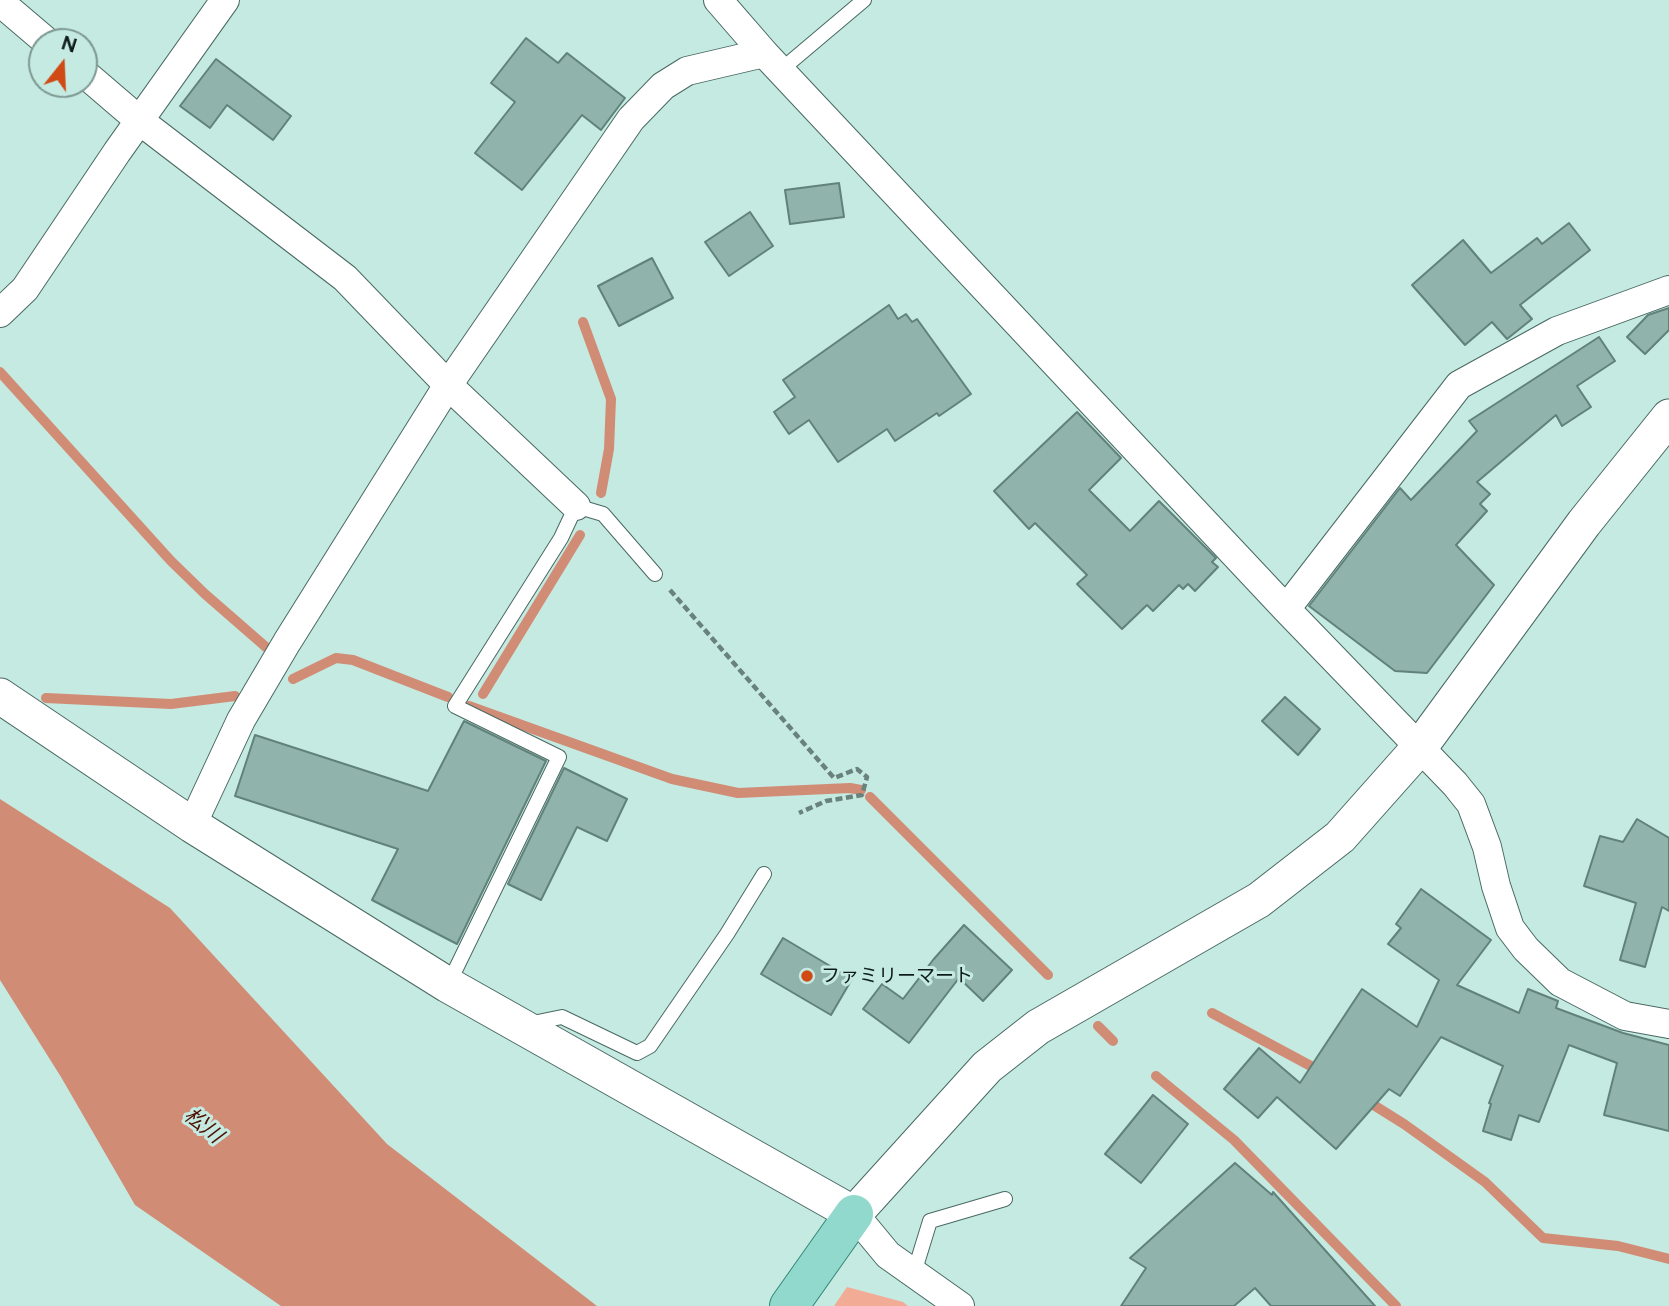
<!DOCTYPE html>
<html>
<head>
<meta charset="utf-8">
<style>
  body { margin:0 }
  #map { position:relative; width:1669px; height:1306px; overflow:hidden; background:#c5eae1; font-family:Figtree,sans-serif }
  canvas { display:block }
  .north { position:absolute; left:28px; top:28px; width:70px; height:70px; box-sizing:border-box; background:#c5eae1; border:2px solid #7c9891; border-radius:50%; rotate:18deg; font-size:19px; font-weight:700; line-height:28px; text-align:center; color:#0f1d1a }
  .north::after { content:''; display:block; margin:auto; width:24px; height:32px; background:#d14a16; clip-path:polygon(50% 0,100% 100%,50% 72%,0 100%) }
</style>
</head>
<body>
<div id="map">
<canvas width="1669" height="1306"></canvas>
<div class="north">N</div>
</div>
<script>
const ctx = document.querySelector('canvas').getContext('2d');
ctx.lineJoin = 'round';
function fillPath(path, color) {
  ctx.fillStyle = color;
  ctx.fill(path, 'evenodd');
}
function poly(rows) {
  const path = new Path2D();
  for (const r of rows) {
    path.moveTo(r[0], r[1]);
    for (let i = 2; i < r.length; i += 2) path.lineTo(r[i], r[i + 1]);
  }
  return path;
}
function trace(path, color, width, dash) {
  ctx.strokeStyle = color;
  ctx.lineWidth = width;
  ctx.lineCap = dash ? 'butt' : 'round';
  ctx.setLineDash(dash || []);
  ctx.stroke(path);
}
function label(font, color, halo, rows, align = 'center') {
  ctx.font = font + ' Figtree,"Noto Sans JP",sans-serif';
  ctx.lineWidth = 6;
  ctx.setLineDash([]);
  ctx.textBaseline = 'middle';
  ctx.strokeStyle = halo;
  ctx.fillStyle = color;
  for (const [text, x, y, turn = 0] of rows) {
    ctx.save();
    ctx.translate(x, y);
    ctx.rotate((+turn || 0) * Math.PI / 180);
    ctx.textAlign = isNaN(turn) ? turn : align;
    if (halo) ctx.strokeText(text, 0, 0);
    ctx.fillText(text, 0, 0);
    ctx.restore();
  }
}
const green = poly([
  [847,1287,903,1302,908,1306,834,1306]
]);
const water = poly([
  [0,799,170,908,387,1144,597,1306,281,1306,135,1205,61,1077,0,980]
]);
const stream = poly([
  [583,322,611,399,609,449,601,493],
  [0,372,171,561,205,594,267,648],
  [293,679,336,658,353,660,448,697],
  [483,694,580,535],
  [46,698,171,704,235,696],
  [469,706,672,779,738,793,850,788,861,790],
  [870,797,1048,975],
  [1212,1013,1322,1072],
  [1098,1026,1113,1041],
  [1156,1076,1234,1140,1396,1306],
  [1364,1099,1404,1124,1485,1182,1543,1238,1618,1246,1669,1259]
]);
const building = poly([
  [526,38,558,63,567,53,625,98,601,130,582,115,522,190,475,153,515,102,491,83,526,38],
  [216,59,291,116,273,140,227,105,210,128,180,106,216,59],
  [839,183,844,217,790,224,785,190,839,183],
  [750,212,773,246,729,276,705,242,750,212],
  [1569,223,1590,250,1520,305,1532,319,1507,339,1492,322,1465,345,1412,285,1463,240,1491,273,1537,238,1542,244,1569,223],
  [652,258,673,298,619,326,598,286,652,258],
  [889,305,898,319,906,314,912,322,917,319,971,394,939,416,937,413,895,441,887,429,838,462,809,420,789,434,774,412,795,397,783,380,889,305],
  [1669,308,1669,330,1645,354,1627,337,1648,315,1669,308],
  [1599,337,1615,361,1577,386,1591,407,1562,426,1556,415,1477,482,1490,494,1480,504,1487,511,1456,545,1494,585,1427,673,1395,671,1309,606,1400,488,1411,500,1477,431,1469,421,1599,337],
  [1077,412,1121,458,1089,490,1130,531,1159,501,1216,558,1212,562,1218,567,1195,591,1188,584,1183,589,1179,585,1153,611,1147,605,1122,629,1077,584,1087,575,1035,523,1029,529,994,491,1077,412],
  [1285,697,1320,729,1298,755,1262,721,1285,697],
  [464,721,546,761,457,944,372,900,398,849,235,796,255,735,428,791,464,721],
  [564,768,627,799,607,841,577,827,541,900,508,884,564,768],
  [1637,819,1669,838,1669,911,1662,907,1645,967,1620,960,1636,903,1584,886,1600,836,1623,842,1637,819],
  [1421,889,1491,940,1457,985,1519,1013,1528,989,1558,1001,1556,1008,1623,1033,1669,1045,1669,1131,1604,1115,1617,1063,1569,1045,1539,1122,1519,1115,1511,1140,1483,1131,1491,1104,1489,1103,1503,1066,1441,1037,1400,1096,1389,1089,1336,1149,1277,1097,1258,1118,1224,1089,1259,1048,1300,1083,1362,989,1417,1027,1439,980,1388,944,1401,928,1396,924,1421,889],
  [964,925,1012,970,983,1001,959,978,909,1043,863,1009,882,984,903,999,933,960,964,925],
  [783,938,852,979,831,1015,761,974,783,938],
  [1153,1095,1188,1124,1141,1183,1105,1154,1153,1095],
  [1235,1163,1272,1195,1273,1192,1375,1306,1271,1306,1255,1288,1234,1306,1121,1306,1146,1268,1130,1258,1235,1163]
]);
const path = poly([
  [670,590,834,778,857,769,867,777,862,795,826,801,799,813]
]);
const service = poly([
  [781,70,864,0],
  [448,985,559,757,455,706,561,538,576,506,603,514,655,574],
  [528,1024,562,1017,637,1053,650,1046,727,934,764,874],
  [914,1273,930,1221,1005,1199]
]);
const minor = poly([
  [718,0,764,53,1286,609,1455,784,1471,804,1487,847,1496,886,1510,928,1526,949,1560,982,1625,1016,1669,1024],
  [0,2,47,42],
  [84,73,140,121,345,278,448,385,576,506],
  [0,313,25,289,117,152,225,0],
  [1286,609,1459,385,1557,331,1669,290],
  [192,825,241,720,287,642,448,385,631,119,663,86,687,71,764,53],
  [854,1214,888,1255,960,1306]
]);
const tertiary = poly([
  [0,696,192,825,448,985,854,1214,987,1067,1038,1027,1259,900,1340,837,1420,747,1584,523,1669,417]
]);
const primary = poly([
  [789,1306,854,1214]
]);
const markers = [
  [807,976,7,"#d14a16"]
];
const poiNames = [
  ["ファミリーマート",821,976]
];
const waterNames = [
  ["松川",203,1126,39]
];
fillPath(green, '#f2ab94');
fillPath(water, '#d18c76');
trace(stream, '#d18c76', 10);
fillPath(building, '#90b3ab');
trace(building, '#61827a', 2);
trace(service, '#496962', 16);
trace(minor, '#496962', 30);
trace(tertiary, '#496962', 37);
trace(primary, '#348778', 40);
trace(path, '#69827c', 4.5, [7, 3.5]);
trace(service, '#fff', 14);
trace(minor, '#fff', 28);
trace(tertiary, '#fff', 35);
trace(primary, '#91d9cc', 38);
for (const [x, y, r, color] of markers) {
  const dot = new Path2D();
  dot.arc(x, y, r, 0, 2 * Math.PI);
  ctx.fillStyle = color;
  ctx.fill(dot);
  trace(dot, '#c5eae1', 2.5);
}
label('19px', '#0f1d1a', '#c5eae1', poiNames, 'left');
label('italic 21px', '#4e1000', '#c5eae1', waterNames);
</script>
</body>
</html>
